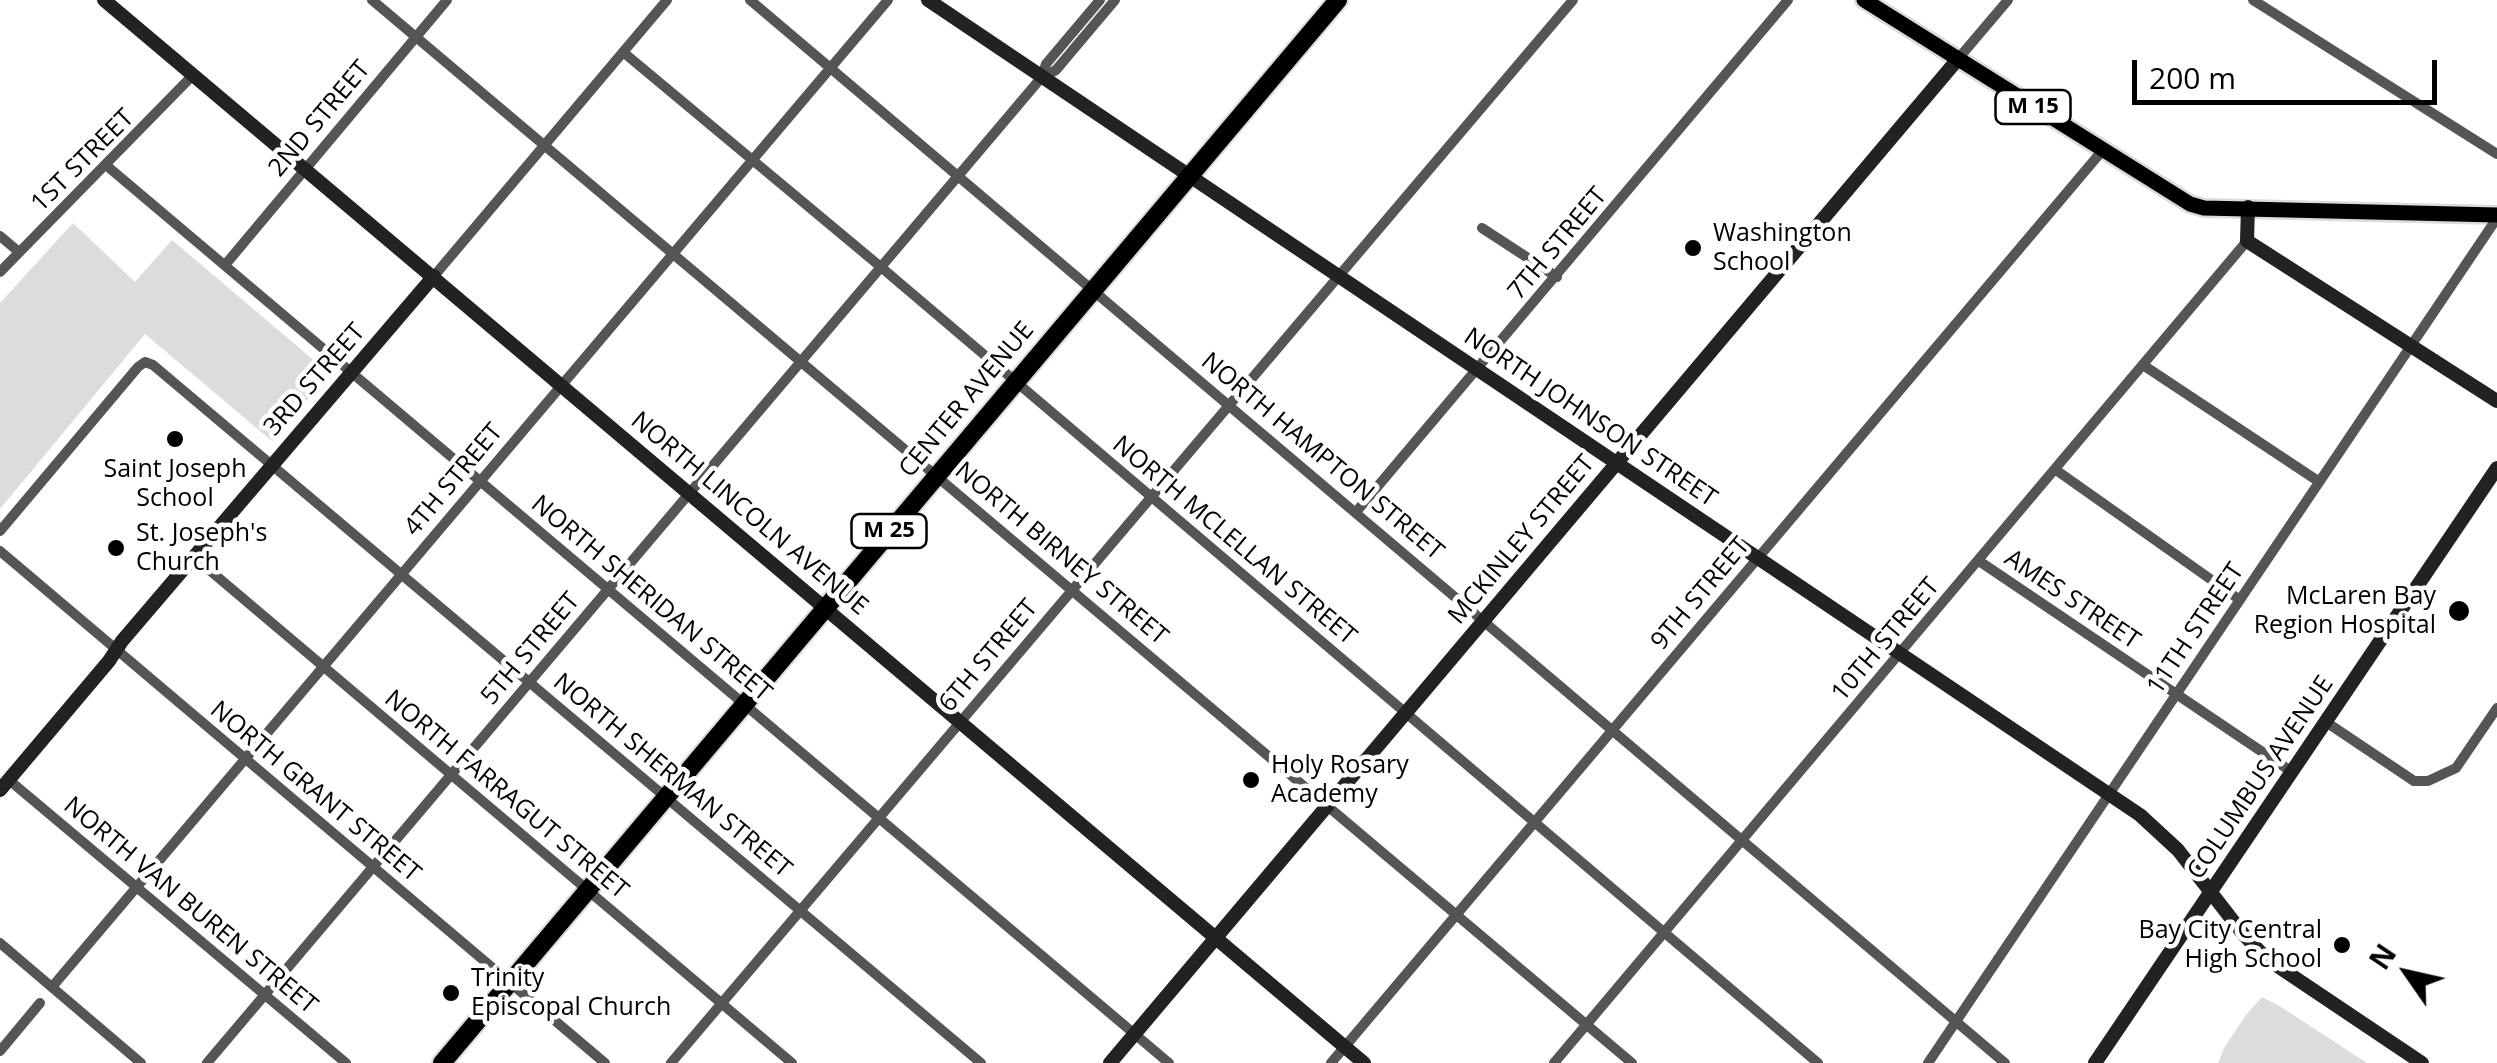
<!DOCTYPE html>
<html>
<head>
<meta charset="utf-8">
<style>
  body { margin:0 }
  #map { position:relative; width:2497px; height:1063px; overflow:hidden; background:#fff; font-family:"Open Sans",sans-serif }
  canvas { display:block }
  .north { position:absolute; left:2357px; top:923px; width:100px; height:100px; -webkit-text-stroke:8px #fff; paint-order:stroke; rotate:304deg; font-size:28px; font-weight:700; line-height:40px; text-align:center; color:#000 }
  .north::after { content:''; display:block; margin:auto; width:35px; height:45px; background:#000; clip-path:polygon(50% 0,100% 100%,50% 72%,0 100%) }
  .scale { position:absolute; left:2132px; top:60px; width:305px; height:45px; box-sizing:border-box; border:5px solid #000; border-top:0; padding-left:12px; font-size:30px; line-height:35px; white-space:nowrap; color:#000; -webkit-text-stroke:8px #fff; paint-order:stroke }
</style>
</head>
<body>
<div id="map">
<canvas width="2497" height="1063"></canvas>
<div class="north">N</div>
<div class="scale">200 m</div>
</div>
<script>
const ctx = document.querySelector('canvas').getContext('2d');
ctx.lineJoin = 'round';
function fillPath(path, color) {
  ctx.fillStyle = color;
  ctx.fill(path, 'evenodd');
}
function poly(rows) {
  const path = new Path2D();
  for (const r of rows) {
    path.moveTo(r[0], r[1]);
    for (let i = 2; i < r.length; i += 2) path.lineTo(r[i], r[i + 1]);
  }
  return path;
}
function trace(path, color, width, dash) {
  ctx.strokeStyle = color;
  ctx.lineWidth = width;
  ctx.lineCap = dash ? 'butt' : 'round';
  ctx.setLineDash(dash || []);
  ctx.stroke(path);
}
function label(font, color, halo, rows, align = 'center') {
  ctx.font = font + ' "Open Sans",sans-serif';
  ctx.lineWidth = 9;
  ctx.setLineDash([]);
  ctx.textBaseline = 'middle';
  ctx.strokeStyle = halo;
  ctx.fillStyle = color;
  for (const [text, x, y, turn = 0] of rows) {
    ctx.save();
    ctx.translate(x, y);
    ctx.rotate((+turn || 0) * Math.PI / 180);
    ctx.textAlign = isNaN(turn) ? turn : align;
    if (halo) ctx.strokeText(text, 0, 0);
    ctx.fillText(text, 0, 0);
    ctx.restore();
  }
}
const green = poly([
  [73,223,135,282,172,240,330,374,272,441,145,334,0,509,0,303],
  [2262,997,2281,1007,2367,1063,2218,1063,2224,1048,2246,1015]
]);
const street = poly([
  [372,0,1632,1063],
  [750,0,2005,1063],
  [2253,0,2497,154],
  [623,52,882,268,1818,1063],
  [1958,59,2008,0],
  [1042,77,1046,64,1100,0],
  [107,166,1169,1063],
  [1482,228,1557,277],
  [0,236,19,252],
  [225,265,447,0],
  [0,272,193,75],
  [434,276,667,0],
  [2143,365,2318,481],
  [2056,470,2240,600],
  [1356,512,1788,0],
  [0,531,138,367,145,362,153,365,981,1063],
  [0,551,605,1063],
  [194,557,792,1063],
  [1979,561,2292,772],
  [2326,722,2414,781,2428,781,2456,768,2497,708],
  [9,780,346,1063],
  [0,943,141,1063],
  [52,987,888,0],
  [0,1051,40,1003],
  [207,1063,1041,78,1056,70,1115,0],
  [671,1063,1573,0],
  [1331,1063,2102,151],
  [1554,1063,2247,241],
  [1928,1063,2497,218]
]);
const secondary = poly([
  [104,0,1364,1063],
  [928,0,2140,815,2178,850,2244,935,2267,959,2422,1063],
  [2248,207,2247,241,2497,401],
  [0,790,109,661,122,641,434,276],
  [1110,1063,1958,59],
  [2095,1063,2497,468]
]);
const primary = poly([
  [1864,0,2190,204,2204,208,2497,215]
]);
const highway = poly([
  [442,1063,1338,0]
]);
const markers = [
  [1693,248,10,"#000"],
  [175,439,10,"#000"],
  [116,548,10,"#000"],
  [2459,611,12,"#000"],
  [1251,780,10,"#000"],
  [2342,945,10,"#000"],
  [451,993,10,"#000"]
];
const shields = [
  [2033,107,75],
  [889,531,75]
];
const shieldNames = [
  ["M 15",2033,107],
  ["M 25",889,531]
];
const streetNames = [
  ["2ND STREET",320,119,-50],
  ["1ST STREET",83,161,-45],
  ["7TH STREET",1558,244,-50],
  ["3RD STREET",315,380,-49],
  ["CENTER AVENUE",967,400,-50],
  ["NORTH JOHNSON STREET",1590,418,34],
  ["NORTH HAMPTON STREET",1322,457,40],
  ["4TH STREET",454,480,-50],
  ["NORTH LINCOLN AVENUE",749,514,40],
  ["MCKINLEY STREET",1522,540,-50],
  ["NORTH MCLELLAN STREET",1234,541,40],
  ["NORTH BIRNEY STREET",1061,554,40],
  ["9TH STREET",1701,594,-50],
  ["NORTH SHERIDAN STREET",651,599,40],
  ["AMES STREET",2072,600,34],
  ["11TH STREET",2196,629,-56],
  ["10TH STREET",1886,640,-50],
  ["5TH STREET",531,649,-50],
  ["6TH STREET",989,656,-50],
  ["NORTH SHERMAN STREET",672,776,40],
  ["COLUMBUS AVENUE",2261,778,-56],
  ["NORTH GRANT STREET",315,792,40],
  ["NORTH FARRAGUT STREET",506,795,40],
  ["NORTH VAN BUREN STREET",190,906,40]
];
const poiNames = [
  ["Washington",1713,234],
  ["School",1713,263],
  ["Saint Joseph",175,470,"center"],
  ["School",175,499,"center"],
  ["St. Joseph's",136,534],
  ["Church",136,563],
  ["McLaren Bay",2436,597,"right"],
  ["Region Hospital",2436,626,"right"],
  ["Holy Rosary",1271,766],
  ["Academy",1271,795],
  ["Bay City Central",2322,931,"right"],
  ["High School",2322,960,"right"],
  ["Trinity",471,979],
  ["Episcopal Church",471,1008]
];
fillPath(green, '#dcdcdc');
trace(primary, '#dbdbdb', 20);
trace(highway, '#dbdbdb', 22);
trace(street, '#555', 10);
trace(secondary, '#222', 14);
trace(primary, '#000', 15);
trace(highway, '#000', 18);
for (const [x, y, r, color] of markers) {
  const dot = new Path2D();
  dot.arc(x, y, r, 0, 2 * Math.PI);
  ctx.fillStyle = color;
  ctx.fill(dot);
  trace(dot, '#fff', 4);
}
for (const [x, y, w] of shields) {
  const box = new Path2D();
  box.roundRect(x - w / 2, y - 17, w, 34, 8);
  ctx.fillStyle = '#fff';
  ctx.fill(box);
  trace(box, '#000', 2.5);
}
label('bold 22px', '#000', null, shieldNames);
label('25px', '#000', '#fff', streetNames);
label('25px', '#000', '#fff', poiNames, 'left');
</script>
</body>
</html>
